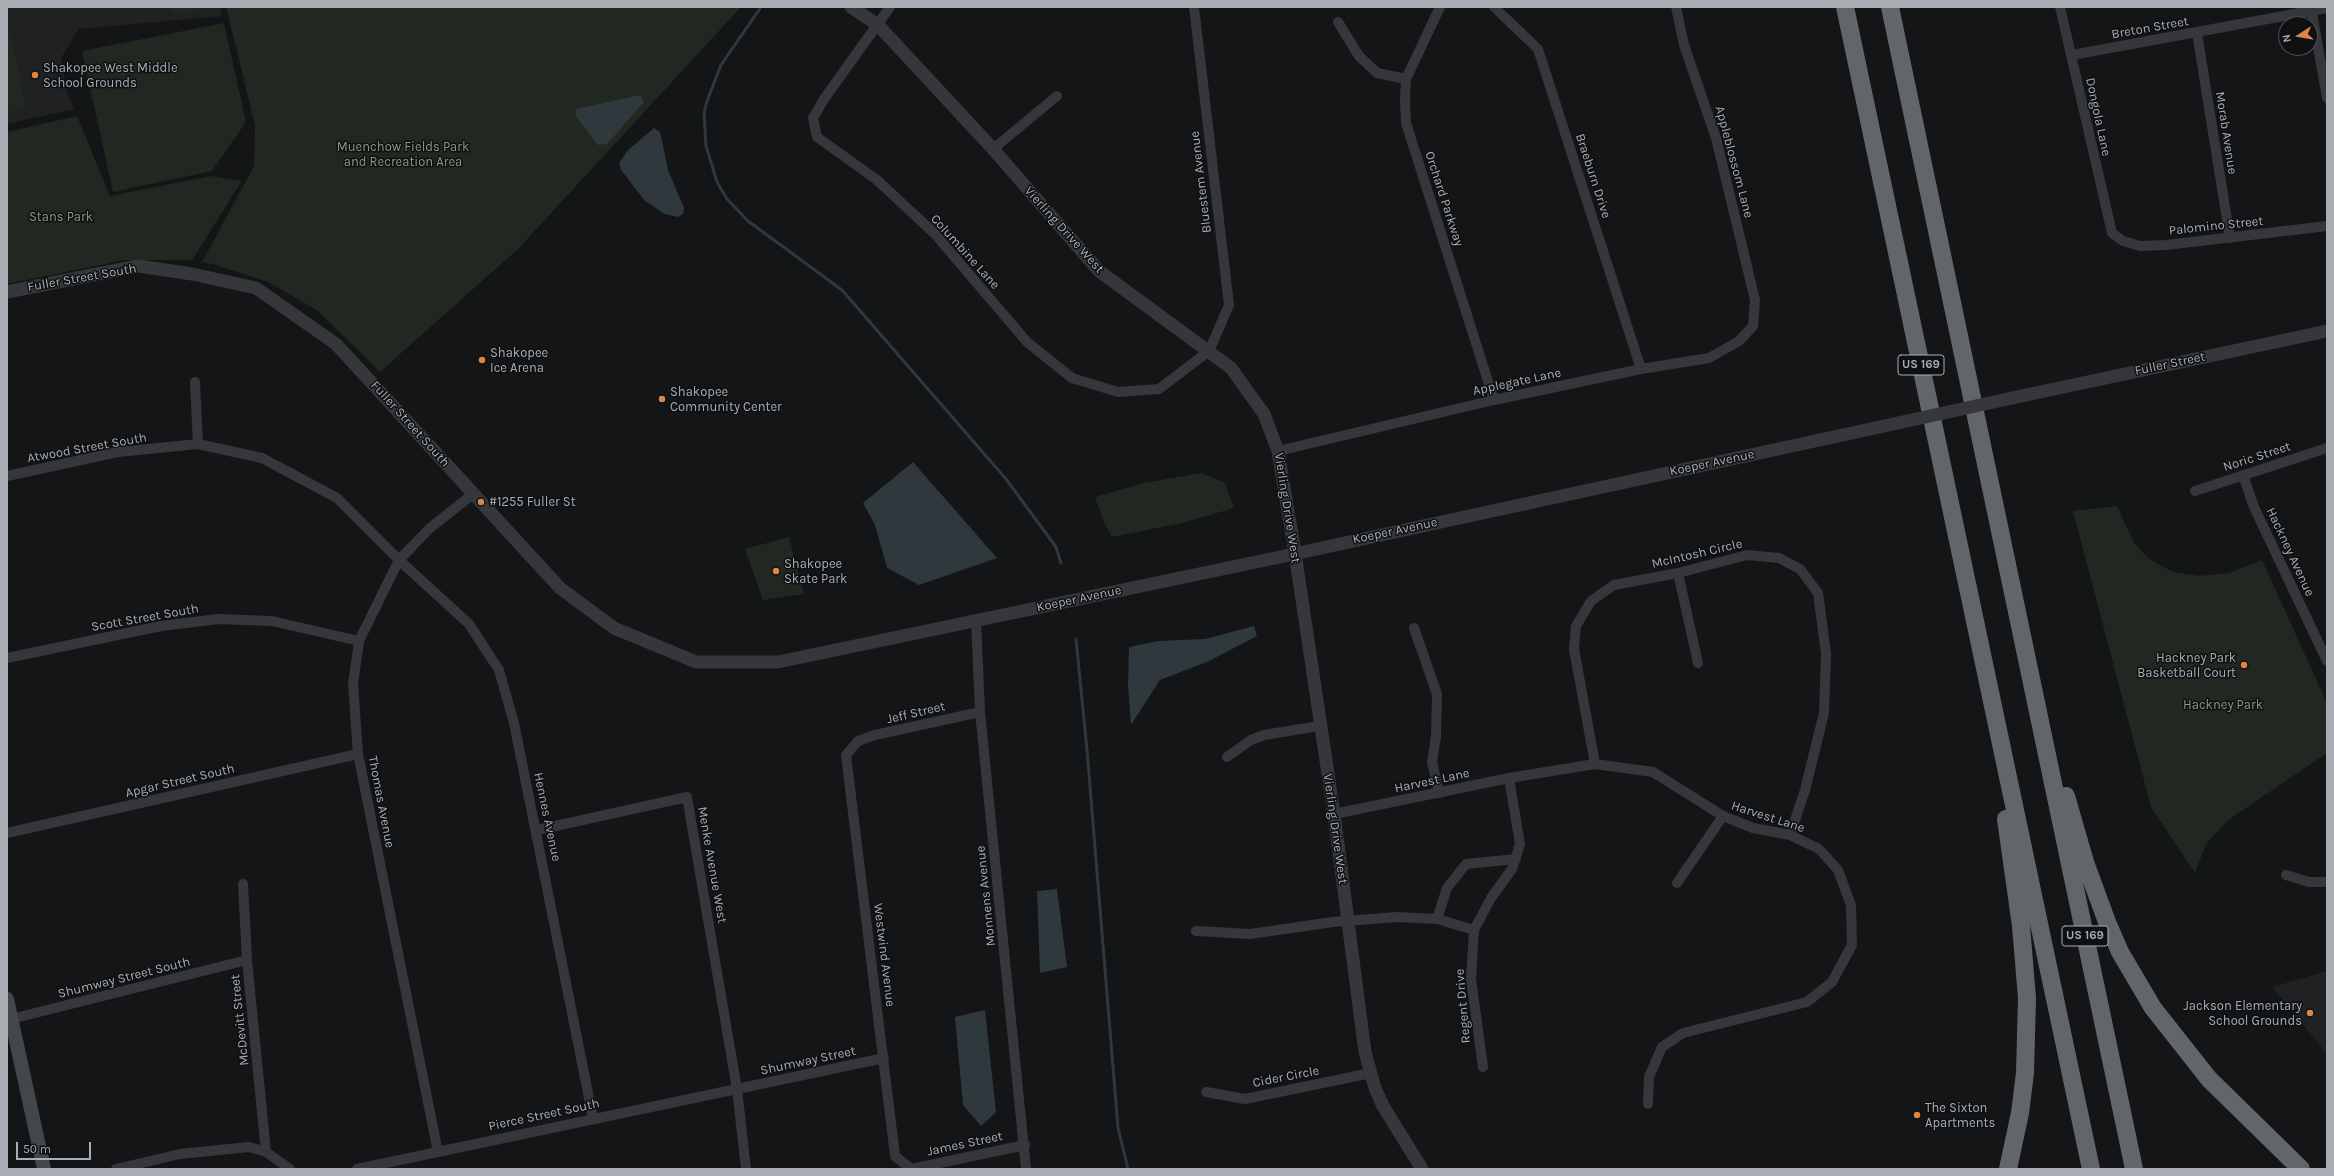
<!DOCTYPE html>
<html>
<head>
<meta charset="utf-8">
<style>
  body { margin:0 }
  #map { position:relative; width:2334px; height:1176px; overflow:hidden; background:#141516; font-family:Karla,sans-serif }
  canvas { display:block }
  .frame { position:absolute; inset:0; border:8px solid #a8aeb4; pointer-events:none }
  .north { position:absolute; left:2278px; top:16px; width:40px; height:40px; box-sizing:border-box; background:#0f1011; border:1px solid #4c4f52; border-radius:50%; rotate:258deg; font-size:11px; font-weight:700; line-height:16px; text-align:center; color:#a8aeb4 }
  .north::after { content:''; display:block; margin:auto; width:14px; height:18px; background:#dc8646; clip-path:polygon(50% 0,100% 100%,50% 72%,0 100%) }
  .scale { position:absolute; left:16px; top:1142px; width:75px; height:18px; box-sizing:border-box; border:2px solid #a8aeb4; border-top:0; padding-left:5px; font-size:12px; line-height:14px; white-space:nowrap; color:#a8aeb4; -webkit-text-stroke:3px #0f1011; paint-order:stroke }
</style>
</head>
<body>
<div id="map">
<canvas width="2334" height="1176"></canvas>
<div class="frame"></div>
<div class="north">N</div>
<div class="scale">50 m</div>
</div>
<script>
const ctx = document.querySelector('canvas').getContext('2d');
ctx.lineJoin = 'round';
function fillPath(path, color) {
  ctx.fillStyle = color;
  ctx.fill(path, 'evenodd');
}
function poly(rows) {
  const path = new Path2D();
  for (const r of rows) {
    path.moveTo(r[0], r[1]);
    for (let i = 2; i < r.length; i += 2) path.lineTo(r[i], r[i + 1]);
  }
  return path;
}
function trace(path, color, width, dash) {
  ctx.strokeStyle = color;
  ctx.lineWidth = width;
  ctx.lineCap = dash ? 'butt' : 'round';
  ctx.setLineDash(dash || []);
  ctx.stroke(path);
}
function label(font, color, halo, rows, align = 'center') {
  ctx.font = font + ' Karla,sans-serif';
  ctx.lineWidth = 3;
  ctx.setLineDash([]);
  ctx.textBaseline = 'middle';
  ctx.strokeStyle = halo;
  ctx.fillStyle = color;
  for (const [text, x, y, turn = 0] of rows) {
    ctx.save();
    ctx.translate(x, y);
    ctx.rotate((+turn || 0) * Math.PI / 180);
    ctx.textAlign = isNaN(turn) ? turn : align;
    if (halo) ctx.strokeText(text, 0, 0);
    ctx.fillText(text, 0, 0);
    ctx.restore();
  }
}
const built = poly([
  [7,7,220,7,222,16,79,29,61,58,67,92,74,109,7,124],
  [2327,971,2327,1054,2272,987]
]);
const green = poly([
  [169,7,209,7,207,9,176,14],
  [226,7,741,7,518,249,380,372,318,311,268,282,213,264,202,262,254,166,255,125],
  [224,23,246,122,212,171,113,192,82,51],
  [10,32,26,108,7,113,7,33],
  [77,116,110,196,211,176,242,181,192,260,125,260,7,284,7,132],
  [1202,473,1225,483,1234,508,1182,523,1112,537,1104,522,1095,497,1144,483],
  [2117,506,2134,543,2149,559,2173,572,2199,576,2229,573,2262,560,2327,703,2327,753,2228,820,2206,844,2195,873,2151,807,2073,511],
  [789,537,804,594,763,600,745,549]
]);
const water = poly([
  [640,95,644,102,607,144,598,145,575,115,577,109,581,108],
  [654,128,660,132,668,170,684,208,683,214,678,217,665,214,645,201,621,170,619,163,628,150],
  [913,462,997,558,919,585,887,568,875,525,863,503],
  [1254,626,1257,636,1209,661,1160,680,1131,725,1128,685,1129,647,1158,641,1205,639],
  [1057,889,1067,967,1040,973,1037,891],
  [985,1010,996,1112,981,1126,963,1105,955,1017]
]);
const stream = poly([
  [761,7,721,65,707,101,704,113,706,146,717,182,727,199,748,221,842,290,1006,479,1056,547,1061,563],
  [1076,639,1087,750,1118,1128,1128,1169]
]);
const minor = poly([
  [890,7,824,99,813,118,817,137,877,180,935,234,1027,342,1072,378,1118,392,1159,389,1209,351,1229,305,1194,7],
  [1440,7,1406,79,1405,100,1406,123,1494,400],
  [1494,7,1538,49,1641,369],
  [2060,7,2112,233,2123,241,2140,246,2166,245,2327,226],
  [2311,7,2327,98],
  [1338,22,1359,56,1377,73,1406,79],
  [2197,33,2230,238],
  [2072,55,2327,8],
  [993,149,1057,96],
  [195,382,198,444],
  [1278,451,1494,400,1641,369,1709,358,1739,341,1753,326,1755,300,1716,138,1684,45,1676,7],
  [2243,475,2254,507,2327,661],
  [7,476,118,452,198,444,262,458,337,498,399,560,469,624,499,670,514,723,593,1118],
  [2195,491,2327,448],
  [1678,573,1698,663],
  [976,620,980,712,1026,1169],
  [1414,628,1437,694,1436,736,1432,762,1439,793],
  [7,658,161,626,218,619,272,621,359,641],
  [1227,757,1251,740,1264,735,1319,726],
  [1595,764,1574,649,1576,626,1591,601,1614,585,1678,573,1747,555,1779,558,1800,569,1818,593,1826,654,1824,713,1805,790,1790,835],
  [1334,814,1509,778,1595,764,1653,772,1723,816,1753,828,1790,835,1819,849,1838,870,1851,905,1852,945,1832,982,1807,1002,1683,1033,1662,1047,1649,1077,1648,1104],
  [537,830,687,797,737,1089,746,1169],
  [7,833,358,754],
  [2286,875,2309,882,2327,882],
  [1677,883,1723,816],
  [243,884,247,960,266,1152],
  [1437,919,1447,888,1466,864,1516,859],
  [1196,931,1250,934,1333,922,1397,917,1437,919,1474,930],
  [7,1020,247,960],
  [1483,1067,1471,979,1474,930,1491,898,1512,869,1520,844,1509,778],
  [1206,1092,1245,1099,1371,1073],
  [438,1152,358,754,353,684,359,641,399,560,430,528,473,494],
  [116,1169,180,1154,249,1147,266,1152,290,1169],
  [357,1169,884,1058],
  [911,1169,895,1156,846,755,858,741,875,735,980,712],
  [911,1169,1025,1145]
]);
const tertiary = poly([
  [851,7,878,25,993,149,1099,271,1231,368,1264,414,1278,451,1295,553,1334,814,1365,1052,1375,1088,1383,1106,1422,1169],
  [7,292,138,266,192,274,256,288,336,344,560,588,614,628,696,662,778,662,1280,557,1898,423],
  [2012,398,2327,331]
]);
const secondary = poly([
  [7,999,44,1169]
]);
const motorway = poly([
  [1845,7,2091,1169],
  [1890,7,2134,1169],
  [2066,796,2085,862,2107,922,2120,952,2153,1008,2209,1079,2301,1169],
  [2006,819,2021,926,2027,998,2025,1073,2020,1113,2008,1169]
]);
const tertiaryBridge = poly([
  [1898,423,2012,398]
]);
const markers = [
  [35,75,4,"#dc8646"],
  [482,360,4,"#dc8646"],
  [662,399,4,"#dc8646"],
  [481,502,4,"#dc8646"],
  [776,571,4,"#dc8646"],
  [2244,665,4,"#dc8646"],
  [2310,1013,4,"#dc8646"],
  [1917,1115,4,"#dc8646"]
];
const shields = [
  [1921,365,46],
  [2085,936,46]
];
const shieldNames = [
  ["US 169",1921,365],
  ["US 169",2085,936]
];
const streetNames = [
  ["Breton Street",2150,28,-10],
  ["Dongola Lane",2098,117,78],
  ["Morab Avenue",2226,133,81],
  ["Appleblossom Lane",1734,162,75],
  ["Braeburn Drive",1593,176,72],
  ["Bluestem Avenue",1201,182,-97],
  ["Orchard Parkway",1444,199,72],
  ["Palomino Street",2216,226,-6],
  ["Vierling Drive West",1064,230,48],
  ["Columbine Lane",965,252,48],
  ["Fuller Street South",82,278,-10],
  ["Fuller Street",2170,364,-12],
  ["Applegate Lane",1517,382,-12],
  ["Fuller Street South",410,424,48],
  ["Atwood Street South",87,448,-10],
  ["Noric Street",2257,457,-18],
  ["Koeper Avenue",1712,463,-12],
  ["Vierling Drive West",1287,508,81],
  ["Koeper Avenue",1395,531,-12],
  ["Hackney Avenue",2290,552,65],
  ["McIntosh Circle",1697,554,-13],
  ["Koeper Avenue",1079,599,-12],
  ["Scott Street South",145,618,-10],
  ["Jeff Street",916,713,-13],
  ["Apgar Street South",180,781,-13],
  ["Harvest Lane",1432,781,-12],
  ["Thomas Avenue",381,802,79],
  ["Hennes Avenue",547,817,78],
  ["Harvest Lane",1768,817,18],
  ["Vierling Drive West",1335,829,82],
  ["Menke Avenue West",712,865,80],
  ["Monnens Avenue",986,896,-96],
  ["Westwind Avenue",884,955,83],
  ["Shumway Street South",124,978,-14],
  ["Regent Drive",1463,1006,-95],
  ["McDevitt Street",240,1020,-96],
  ["Shumway Street",808,1061,-12],
  ["Cider Circle",1286,1077,-11],
  ["Pierce Street South",544,1115,-12],
  ["James Street",965,1144,-12]
];
const poiNames = [
  ["Shakopee West Middle",43,68],
  ["School Grounds",43,83],
  ["Shakopee",490,353],
  ["Ice Arena",490,368],
  ["Shakopee",670,392],
  ["Community Center",670,407],
  ["#1255 Fuller St",489,502],
  ["Shakopee",784,564],
  ["Skate Park",784,579],
  ["Hackney Park",2236,658,"right"],
  ["Basketball Court",2236,673,"right"],
  ["Jackson Elementary",2302,1006,"right"],
  ["School Grounds",2302,1021,"right"],
  ["The Sixton",1925,1108],
  ["Apartments",1925,1123]
];
const parkNames = [
  ["Muenchow Fields Park",403,147],
  ["and Recreation Area",403,162],
  ["Stans Park",61,217],
  ["Hackney Park",2223,705]
];
fillPath(built, '#202122');
fillPath(green, '#212821');
fillPath(water, '#2f393d');
trace(stream, '#2f393d', 3);
trace(minor, '#36373a', 10);
trace(tertiary, '#36373a', 13);
trace(secondary, '#44474a', 14);
trace(motorway, '#62666b', 18);
trace(tertiaryBridge, '#36373a', 13);
for (const [x, y, r, color] of markers) {
  const dot = new Path2D();
  dot.arc(x, y, r, 0, 2 * Math.PI);
  ctx.fillStyle = color;
  ctx.fill(dot);
  trace(dot, '#0f1011', 1.5);
}
for (const [x, y, w] of shields) {
  const box = new Path2D();
  box.roundRect(x - w / 2, y - 10, w, 20, 3);
  ctx.fillStyle = '#0f1011';
  ctx.fill(box);
  trace(box, '#a8aeb4', 1);
}
label('bold 12px', '#a8aeb4', null, shieldNames);
label('13px', '#a8aeb4', '#0f1011', streetNames);
label('13px', '#a8aeb4', '#0f1011', poiNames, 'left');
label('13px', '#869d81', '#0f1011', parkNames);
</script>
</body>
</html>
